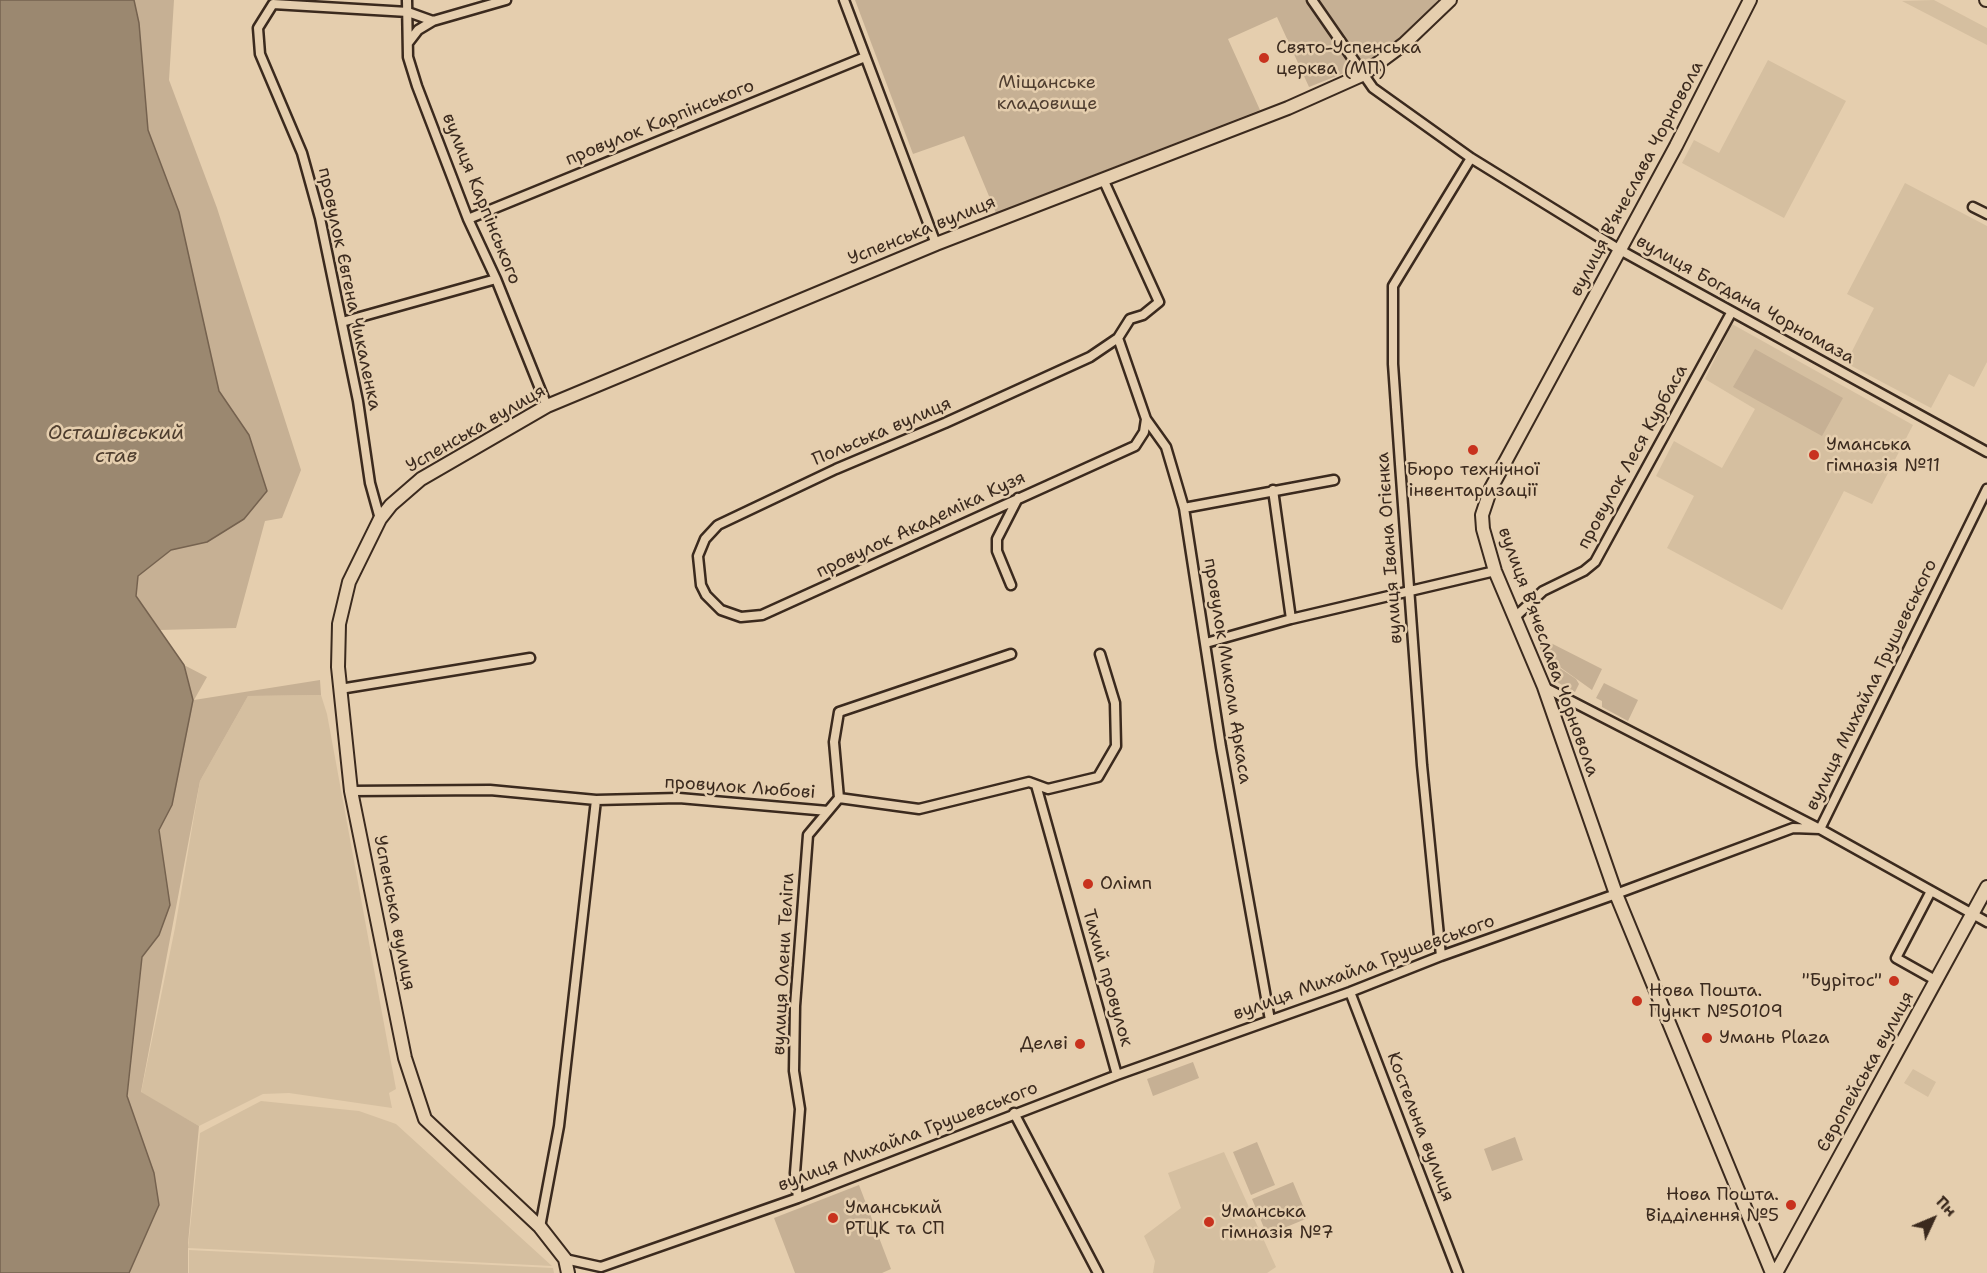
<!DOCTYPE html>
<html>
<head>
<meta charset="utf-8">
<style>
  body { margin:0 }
  #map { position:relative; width:1987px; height:1273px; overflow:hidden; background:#e5ceae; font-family:"Shantell Sans",sans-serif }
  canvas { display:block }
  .north { position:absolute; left:1903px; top:1189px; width:60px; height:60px; -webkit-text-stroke:4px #e5ceae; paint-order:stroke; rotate:46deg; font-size:16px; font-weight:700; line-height:24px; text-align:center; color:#3b2a1e }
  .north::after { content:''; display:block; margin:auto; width:21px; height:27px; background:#3b2a1e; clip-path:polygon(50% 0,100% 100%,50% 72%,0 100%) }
</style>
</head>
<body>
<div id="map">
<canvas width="1987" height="1273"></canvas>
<div class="north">Пн</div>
</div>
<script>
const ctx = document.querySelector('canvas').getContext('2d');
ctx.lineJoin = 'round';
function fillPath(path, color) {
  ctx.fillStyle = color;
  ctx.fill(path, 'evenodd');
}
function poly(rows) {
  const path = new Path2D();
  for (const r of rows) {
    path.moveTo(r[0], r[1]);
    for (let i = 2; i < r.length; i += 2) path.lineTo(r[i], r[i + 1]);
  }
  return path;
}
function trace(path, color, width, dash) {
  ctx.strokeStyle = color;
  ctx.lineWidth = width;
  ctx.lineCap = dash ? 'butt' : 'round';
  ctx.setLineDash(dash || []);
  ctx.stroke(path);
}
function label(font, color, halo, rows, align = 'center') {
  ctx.font = font + ' "Shantell Sans",sans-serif';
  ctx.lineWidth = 5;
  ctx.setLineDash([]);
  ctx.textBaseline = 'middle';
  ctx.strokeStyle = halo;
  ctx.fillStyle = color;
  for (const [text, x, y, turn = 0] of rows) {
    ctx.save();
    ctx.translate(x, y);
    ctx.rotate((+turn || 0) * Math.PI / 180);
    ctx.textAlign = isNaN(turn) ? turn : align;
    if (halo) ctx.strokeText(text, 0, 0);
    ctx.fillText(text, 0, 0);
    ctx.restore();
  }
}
const built = poly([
  [1934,0,1987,28,1987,45,1902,1],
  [1768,60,1846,101,1784,218,1682,163,1694,140,1719,153],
  [1905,183,1987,226,1987,362,1974,387,1949,374,1931,408,1846,363,1874,308,1847,294],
  [1732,324,1913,425,1872,504,1844,491,1782,610,1667,548,1694,496,1656,476,1674,441,1722,468,1755,409,1705,379],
  [321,695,327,714,396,1089,389,1093,392,1108,289,1093,263,1094,199,1126,141,1093,175,928,200,781,248,696],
  [1913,1069,1936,1082,1928,1097,1904,1083],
  [261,1101,359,1111,396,1124,552,1266,188,1248,200,1133],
  [1224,1152,1276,1267,1267,1273,1153,1273,1155,1261,1144,1236,1181,1208,1168,1173],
  [189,1250,553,1268,554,1273,189,1273]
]);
const green = poly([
  [134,0,174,0,169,80,217,208,301,470,282,518,265,521,236,628,160,630,136,596,138,576,171,550,207,542,244,519,267,491,249,435,219,391,179,212,148,130,139,23],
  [855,0,1438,0,1408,33,1369,63,1309,87,1277,17,1228,39,1260,110,996,213,964,136,913,154],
  [1755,349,1843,398,1822,436,1733,387],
  [1537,636,1602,669,1592,690,1543,655,1536,639],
  [1545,658,1576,679,1579,684,1575,692,1555,681],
  [184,665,207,677,194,700,320,680,321,695,248,696,200,781,141,1092,199,1126,188,1243,188,1273,129,1273,159,1205,127,1096,142,957,159,935,170,905,159,830,172,805,193,700],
  [1604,683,1638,700,1628,721,1602,707,1602,701,1596,698],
  [1193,1062,1199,1078,1153,1096,1147,1079],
  [1515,1137,1523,1160,1492,1171,1484,1149],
  [1257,1142,1275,1185,1251,1195,1233,1152],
  [1293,1182,1308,1218,1267,1235,1252,1199],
  [859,1185,891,1269,882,1273,795,1273,774,1218]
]);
const water = poly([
  [0,0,134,0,139,23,148,130,179,212,219,391,249,435,267,491,244,519,207,542,171,550,138,576,136,596,184,665,193,700,172,805,159,830,170,905,159,935,142,957,127,1096,154,1173,159,1205,129,1273,0,1273,0,0]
]);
const street = poly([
  [407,0,408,57,417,86,468,219,496,279,547,406],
  [844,0,936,244],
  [1312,0,1373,88,1471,158,1620,250,1987,452],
  [408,43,418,30,433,21],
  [1103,179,1159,302,1143,315,1130,319,1118,338,1090,357,945,423,836,469,718,525,705,539,698,556,701,585,706,595,721,610,741,617,762,615,1135,446,1144,432,1146,419],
  [1973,207,1987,214],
  [468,219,865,57],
  [342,322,496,279],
  [1118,338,1146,419,1166,447,1184,508,1221,747,1270,1020],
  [1273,490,1291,619],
  [1184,508,1334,480],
  [380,519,370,483,358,401,320,218,302,153,260,54,258,28,273,4,408,12,433,21,506,0],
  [1011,585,997,551,997,539,1018,498],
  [1514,618,1543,591,1584,571,1595,562,1731,313],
  [1206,643,1291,619,1495,571],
  [1544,687,1820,829,1987,922],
  [340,689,530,658],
  [1036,785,1117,1075],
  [351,791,490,790,596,800],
  [839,798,834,742,839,712,1011,654],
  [1820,829,1987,489],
  [1931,891,1896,958,1937,981],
  [1441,956,1422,765,1400,464,1393,364,1393,286,1471,158],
  [1350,992,1458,1273],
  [1014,1113,1098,1273],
  [798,1198,795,1173,800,1109,794,1071,795,1006,808,835,839,798,919,809,1029,782,1048,789,1098,777,1116,746,1115,703,1100,654],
  [540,1227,559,1126,596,800,679,798,828,811],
  [565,1259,601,1267,798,1198,1117,1075,1350,992,1441,956,1616,894,1793,828,1820,829]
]);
const secondary = poly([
  [1750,0,1676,146,1491,488,1482,515,1483,529,1495,571,1544,687,1616,894,1772,1273],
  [1986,0,1987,0],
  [568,1273,565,1259,540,1227,425,1119,405,1058,351,791,338,667,339,624,349,582,380,519,391,505,421,479,547,406,936,244,1288,108,1362,75,1404,44,1450,0],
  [1776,1273,1987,887]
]);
const markers = [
  [1264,58,6,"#c8321e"],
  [1473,450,6,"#c8321e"],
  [1814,455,6,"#c8321e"],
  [1088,884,6,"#c8321e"],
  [1894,981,6,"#c8321e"],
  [1637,1001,6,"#c8321e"],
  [1707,1038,6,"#c8321e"],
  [1080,1044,6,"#c8321e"],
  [1791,1205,6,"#c8321e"],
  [833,1218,6,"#c8321e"],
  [1209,1222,6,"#c8321e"]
];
const poiNames = [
  ["Свято-Успенська",1276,48],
  ["церква (МП)",1276,69],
  ["Уманська",1826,445],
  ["гімназія №11",1826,466],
  ["Бюро технічної",1473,470,"center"],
  ["інвентаризації",1473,491,"center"],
  ["Олімп",1100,884],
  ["\"Бурітос\"",1882,981,"right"],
  ["Нова Пошта.",1649,991],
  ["Пункт №50109",1649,1012],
  ["Умань Plaza",1719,1038],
  ["Делві",1068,1044,"right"],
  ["Нова Пошта.",1779,1195,"right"],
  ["Відділення №5",1779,1216,"right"],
  ["Уманський",845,1208],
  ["РТЦК та СП",845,1229],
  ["Уманська",1221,1212],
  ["гімназія №7",1221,1233]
];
const parkNames = [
  ["Міщанське",1047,83],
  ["кладовище",1047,104]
];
const streetNames = [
  ["провулок Карпінського",660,123,-22],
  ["вулиця В’ячеслава Чорновола",1637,179,-62],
  ["вулиця Карпінського",481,199,68],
  ["Успенська вулиця",922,231,-22],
  ["провулок Євгена Чикаленка",349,289,78],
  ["вулиця Богдана Чорномаза",1745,300,29],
  ["Успенська вулиця",476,429,-30],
  ["Польська вулиця",882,432,-23],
  ["провулок Леся Курбаса",1633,457,-61],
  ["провулок Академіка Кузя",921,525,-25],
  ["вулиця Івана Огієнка",1390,548,-94],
  ["вулиця В’ячеслава Чорновола",1548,652,70],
  ["провулок Миколи Аркаса",1227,671,81],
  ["вулиця Михайла Грушевського",1872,685,-64],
  ["провулок Любові",740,788,4],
  ["Успенська вулиця",394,913,79],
  ["вулиця Олени Теліги",784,964,-87],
  ["вулиця Михайла Грушевського",1364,968,-20],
  ["Тихий провулок",1107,978,74],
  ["Європейська вулиця",1866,1072,-61],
  ["Костельна вулиця",1420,1127,69],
  ["вулиця Михайла Грушевського",908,1137,-21]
];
const waterNames = [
  ["Осташівський",116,434],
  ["став",116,457]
];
fillPath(built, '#d5bfa0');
fillPath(green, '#c6b094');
fillPath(water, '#9b8870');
trace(water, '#75624f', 1.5);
trace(street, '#3b2a1e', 13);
trace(secondary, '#3b2a1e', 16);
trace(street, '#e5ceae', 8);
trace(secondary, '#e5ceae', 12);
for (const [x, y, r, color] of markers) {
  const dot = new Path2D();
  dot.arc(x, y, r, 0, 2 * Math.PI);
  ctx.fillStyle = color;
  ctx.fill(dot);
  trace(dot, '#e5ceae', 2);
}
label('18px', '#3b2a1e', '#e5ceae', poiNames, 'left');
label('18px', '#503e30', '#e5ceae', parkNames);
label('18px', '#3b2a1e', '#e5ceae', streetNames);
label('italic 20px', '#4e3d2e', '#e5ceae', waterNames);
</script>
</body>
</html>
